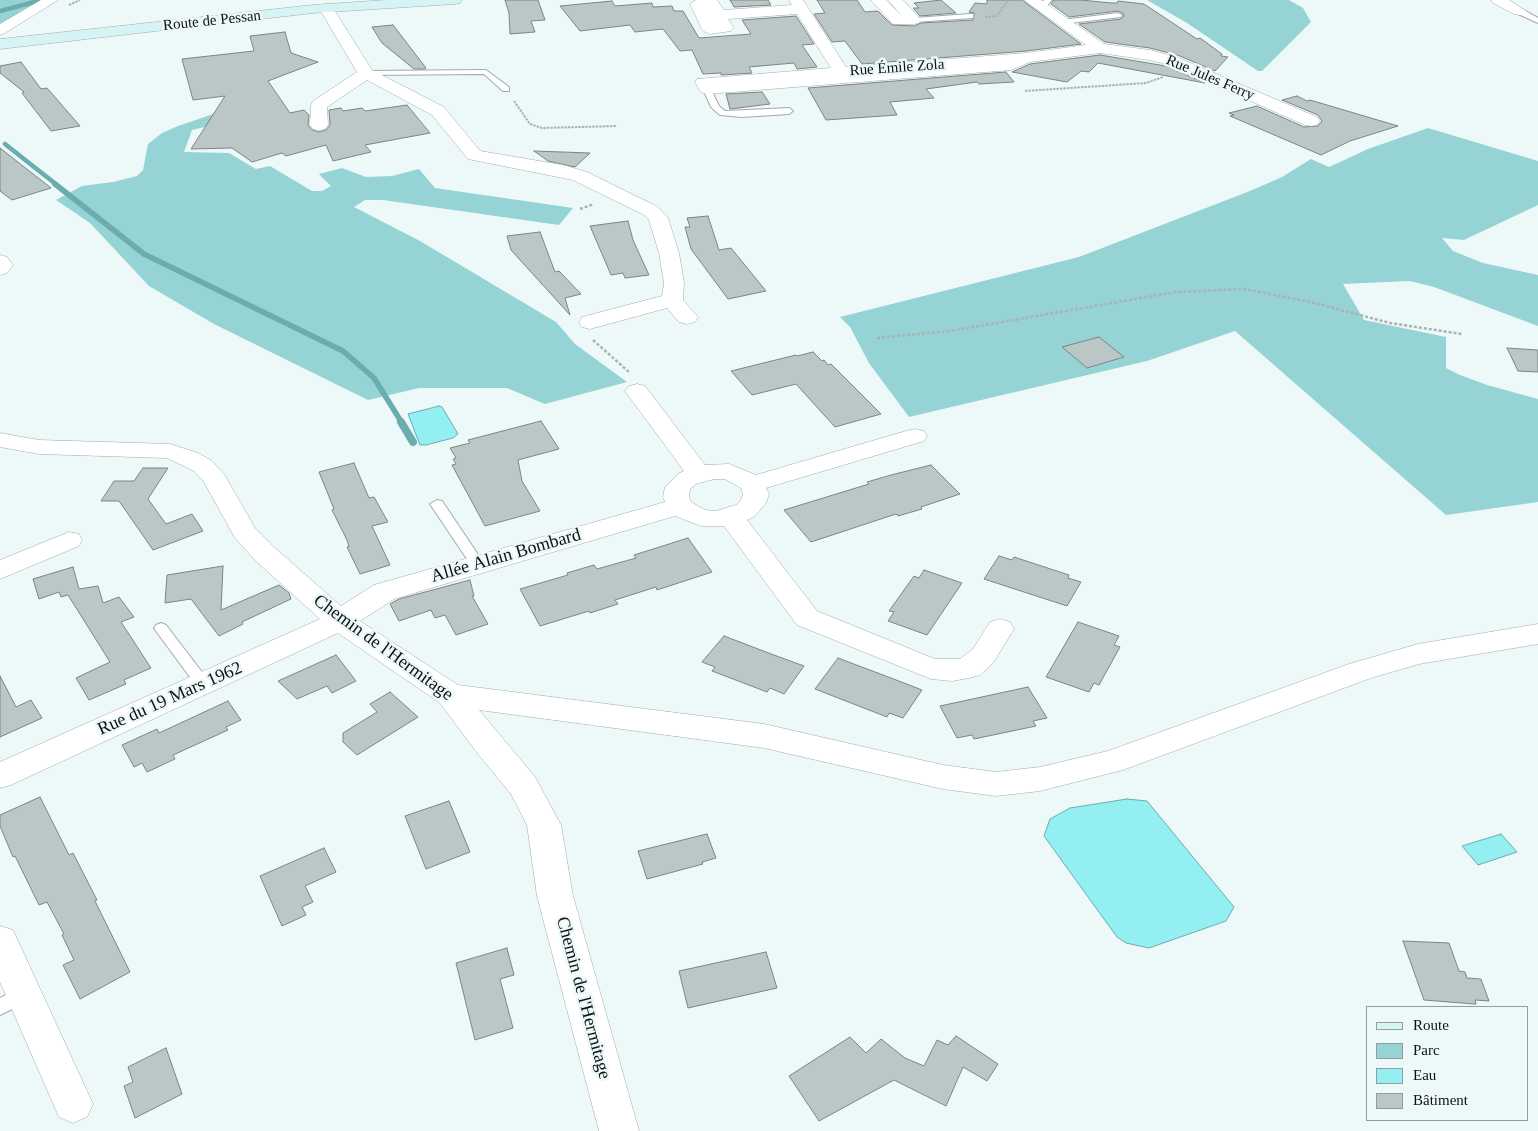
<!DOCTYPE html>
<html>
<head>
<meta charset="utf-8">
<style>
  body { margin:0 }
  #map { position:relative; width:1538px; height:1131px; overflow:hidden; background:#edf8f9; font-family:Georgia,serif }
  canvas { display:block }
  .legend { position:absolute; left:1366px; top:1006px; width:162px; height:115px; box-sizing:border-box; background:#edf8f9; border:1px solid #949c9d; margin:0; padding:6px 9px; list-style:none; font-size:15px; color:#0f1212 }
  .legend li { display:flex; align-items:center; gap:10px; height:25px }
  .legend b { width:25px; border:1px solid #949c9d }
</style>
</head>
<body>
<div id="map">
<canvas width="1538" height="1131"></canvas>
<ul class="legend">
<li><b style="height:6px;background:#d7f4f5"></b>Route</li>
<li><b style="height:14px;background:#95d3d4"></b>Parc</li>
<li><b style="height:14px;background:#93eff1"></b>Eau</li>
<li><b style="height:14px;background:#bbc6c6"></b>Bâtiment</li>
</ul>
</div>
<script>
const ctx = document.querySelector('canvas').getContext('2d');
ctx.lineJoin = 'round';
function fillPath(path, color) {
  ctx.fillStyle = color;
  ctx.fill(path, 'evenodd');
}
function poly(rows) {
  const path = new Path2D();
  for (const r of rows) {
    path.moveTo(r[0], r[1]);
    for (let i = 2; i < r.length; i += 2) path.lineTo(r[i], r[i + 1]);
  }
  return path;
}
function trace(path, color, width, dash) {
  ctx.strokeStyle = color;
  ctx.lineWidth = width;
  ctx.lineCap = dash ? 'butt' : 'round';
  ctx.setLineDash(dash || []);
  ctx.stroke(path);
}
function label(font, color, halo, rows, align = 'center') {
  ctx.font = font + ' Georgia,serif';
  ctx.lineWidth = 5;
  ctx.setLineDash([]);
  ctx.textBaseline = 'middle';
  ctx.strokeStyle = halo;
  ctx.fillStyle = color;
  for (const [text, x, y, turn = 0] of rows) {
    ctx.save();
    ctx.translate(x, y);
    ctx.rotate((+turn || 0) * Math.PI / 180);
    ctx.textAlign = isNaN(turn) ? turn : align;
    if (halo) ctx.strokeText(text, 0, 0);
    ctx.fillText(text, 0, 0);
    ctx.restore();
  }
}
const green = poly([
  [0,0,45,0,0,27],
  [1147,0,1289,0,1303,8,1311,22,1262,71,1258,71,1187,23],
  [252,101,263,113,192,130,184,152,229,153,256,169,270,166,312,191,322,191,331,186,319,174,342,168,366,177,392,176,419,169,435,188,573,208,559,225,383,200,365,200,354,207,420,241,556,322,575,344,627,382,545,404,507,388,419,388,368,400,214,324,149,286,90,223,56,200,82,186,113,182,137,176,143,170,148,144,162,133,178,126],
  [1428,128,1538,161,1538,205,1464,240,1442,238,1453,251,1483,263,1538,275,1538,326,1434,287,1410,281,1343,284,1364,320,1446,337,1446,368,1460,375,1487,385,1538,399,1538,502,1446,515,1235,331,1147,361,909,417,869,363,850,327,840,317,1079,257,1250,191,1282,177,1311,159,1329,167,1368,149]
]);
const water = poly([
  [439,406,442,407,458,434,453,438,426,445,420,445,408,414,439,406],
  [1127,799,1147,801,1234,907,1226,921,1149,948,1126,943,1117,937,1044,836,1050,819,1070,808,1127,799],
  [1501,834,1517,852,1478,865,1462,846,1501,834]
]);
const streamFar2 = poly([
  [0,11,42,0],
  [5,144,57,185]
]);
const streamFar1 = poly([
  [55,184,144,254,343,351,374,378,402,423]
]);
const stream = poly([
  [401,422,413,442]
]);
const building = poly([
  [505,0,538,0,545,20,531,21,535,32,510,34,509,13,505,0],
  [730,0,768,0,771,5,734,7,730,0],
  [817,0,857,0,865,12,878,11,892,25,914,26,921,23,973,20,974,13,969,12,975,3,987,4,987,0,1022,0,1081,44,1026,51,862,64,845,41,832,42,814,14,825,13,817,0],
  [941,0,956,13,920,16,913,8,919,8,914,3,941,0],
  [1054,0,1081,0,1111,3,1117,3,1118,1,1144,4,1197,39,1200,38,1222,54,1221,56,1228,57,1215,71,1180,56,1150,48,1105,42,1079,24,1121,19,1124,16,1123,13,1118,11,1069,17,1051,4,1054,0],
  [612,1,615,6,652,3,653,7,672,6,674,11,683,11,699,38,751,34,742,20,796,16,814,44,802,45,817,67,797,69,794,63,749,67,752,73,721,75,721,73,703,74,692,50,680,51,663,29,635,32,630,25,580,31,560,6,612,1],
  [393,25,426,68,425,69,414,69,382,43,372,27,393,25],
  [285,32,291,53,318,62,268,81,290,113,304,110,309,115,308,125,312,130,319,132,326,130,330,125,329,110,341,108,343,111,362,108,365,111,407,105,430,133,365,145,371,152,333,161,326,145,286,156,282,153,252,162,232,148,191,149,225,96,193,100,182,59,254,51,250,36,285,32],
  [1100,55,1166,66,1205,83,1098,63,1089,72,1081,71,1067,82,1012,72,1030,64,1100,55],
  [21,62,41,89,47,88,80,126,51,131,22,93,24,92,0,73,0,66,21,62],
  [1006,72,1014,82,979,84,977,82,926,89,934,98,890,102,897,115,826,120,808,88,1006,72],
  [762,92,770,104,730,109,726,94,762,92],
  [1297,96,1307,101,1310,100,1398,126,1350,141,1321,155,1230,116,1234,115,1229,113,1257,106,1304,127,1318,126,1322,121,1318,115,1282,100,1297,96],
  [0,148,51,188,12,200,0,191,0,148],
  [534,151,590,153,575,167,548,161,534,151],
  [708,216,719,250,731,248,766,291,728,299,691,249,685,227,690,227,687,218,708,216],
  [628,221,633,240,649,275,625,278,623,273,611,275,590,226,628,221],
  [540,232,555,272,559,271,581,294,565,298,570,315,511,250,507,236,540,232],
  [1099,337,1124,357,1087,368,1062,347,1099,337],
  [1507,348,1538,350,1538,372,1518,371,1507,348],
  [813,352,822,361,824,360,828,365,831,364,881,414,835,427,796,384,752,395,731,371,796,355,797,356,813,352],
  [541,421,559,449,518,460,522,481,540,511,485,526,452,465,456,464,453,459,456,458,450,448,470,443,468,440,541,421],
  [354,463,369,498,374,497,388,522,372,526,390,565,360,574,347,547,349,547,347,540,332,510,334,509,319,472,354,463],
  [931,465,960,494,921,507,922,509,898,516,896,514,811,542,784,510,869,484,867,482,891,475,931,465],
  [143,468,168,468,148,499,166,524,192,514,203,531,153,550,119,501,101,501,114,481,134,481,143,468],
  [688,538,712,572,657,590,656,587,615,600,618,604,590,613,589,611,540,626,520,589,568,575,567,573,594,565,597,569,636,558,634,555,688,538],
  [999,556,1012,560,1014,557,1069,575,1068,578,1081,582,1067,606,984,579,999,556],
  [223,566,221,610,279,585,289,593,291,599,242,622,243,624,219,636,191,599,165,603,167,575,223,566],
  [73,567,79,589,98,586,103,603,119,597,134,617,121,622,151,668,124,680,126,684,89,700,76,678,110,662,68,595,61,597,59,592,39,599,33,579,73,567],
  [924,570,962,583,927,635,888,621,894,612,889,611,914,576,919,578,924,570],
  [470,580,474,596,472,596,488,624,456,635,445,615,435,618,431,610,399,621,390,604,399,599,470,580],
  [1078,622,1119,636,1114,645,1120,647,1099,685,1094,683,1089,692,1046,677,1078,622],
  [724,636,774,655,804,666,784,694,770,688,767,692,712,671,715,667,702,662,724,636],
  [336,655,356,681,332,693,327,686,297,699,278,681,336,655],
  [838,658,891,678,922,690,903,718,889,713,887,717,815,689,838,658],
  [0,676,16,707,31,700,42,718,0,737,0,676],
  [1028,687,1047,718,1033,721,1036,726,974,739,972,735,957,738,940,706,1028,687],
  [390,692,418,717,357,755,343,742,343,733,377,712,370,704,390,692],
  [228,701,241,720,226,727,228,730,173,755,175,759,147,772,142,763,134,767,122,745,157,729,159,733,228,701],
  [40,797,69,855,73,853,97,900,95,901,130,972,80,999,63,965,74,960,62,935,64,934,47,902,39,905,15,856,13,857,0,826,0,815,40,797],
  [449,801,470,852,426,869,405,816,449,801],
  [707,834,716,858,702,862,703,864,647,879,638,851,707,834],
  [324,848,336,872,305,886,313,902,302,907,306,915,282,926,260,876,324,848],
  [1403,941,1449,943,1459,971,1465,972,1467,978,1481,979,1489,1001,1475,1000,1476,1004,1474,1004,1424,1000,1403,941],
  [507,948,514,975,500,979,513,1028,475,1040,456,963,507,948],
  [766,952,777,988,688,1008,679,971,766,952],
  [956,1036,998,1064,987,1081,963,1067,946,1106,894,1080,819,1121,789,1076,850,1037,866,1053,881,1039,905,1058,924,1066,937,1040,948,1045,956,1036],
  [166,1048,182,1094,135,1118,124,1086,133,1082,128,1067,166,1048]
]);
const pathFar1 = poly([
  [69,5,80,0],
  [985,17,997,16,1008,0],
  [1025,91,1146,83,1163,77],
  [514,101,530,124,542,128,617,126]
]);
const path = poly([
  [580,209,594,204],
  [877,338,950,331,1176,292,1245,289,1315,303,1390,323,1462,334],
  [593,340,629,372]
]);
const service = poly([
  [1044,0,1052,0,1044,9,1038,9,1037,7,1044,0],
  [1516,9,1522,9,1538,18,1538,23,1516,13,1516,9],
  [1118,13,1122,15,1121,17,1062,24,1058,22,1062,20,1118,13],
  [970,14,973,14,973,18,914,22,910,20,914,18,970,14],
  [486,70,509,87,509,91,503,91,484,74,366,75,362,73,366,71,486,70],
  [704,87,710,87,719,106,725,111,789,108,793,111,789,114,742,117,720,115,711,107,703,89,704,87],
  [437,500,442,501,483,562,485,565,483,568,473,568,430,504,437,500],
  [161,623,166,625,208,680,211,684,208,688,203,689,198,688,156,631,154,628,156,625,161,623],
  [24,986,31,988,33,994,31,1000,0,1015,0,998,24,986]
]);
const minor = poly([
  [41,0,58,0,5,33,0,35,0,24,41,0],
  [696,0,717,0,724,10,792,5,789,0,803,0,846,67,1026,53,1086,45,1024,0,1041,0,1104,44,1150,50,1179,58,1317,117,1320,121,1317,125,1311,126,1305,125,1167,64,1149,60,1100,53,1030,62,1011,70,707,94,701,92,699,89,695,82,697,79,831,68,797,14,728,19,734,28,731,31,710,34,705,32,702,29,690,4,696,0],
  [871,0,886,0,902,16,888,0,903,0,921,20,919,23,914,24,893,24,871,0],
  [1491,0,1509,0,1526,11,1524,14,1519,15,1514,14,1493,3,1491,0],
  [326,4,331,5,372,70,444,107,480,151,563,165,587,172,658,207,668,218,679,253,684,283,683,300,698,317,695,322,687,324,679,322,667,308,590,329,582,327,579,322,582,317,662,296,664,283,659,253,649,220,644,215,573,180,468,159,432,115,367,80,327,107,328,125,325,129,319,130,313,129,310,125,311,105,313,101,357,72,319,8,321,5,326,4],
  [0,255,7,257,13,265,7,273,0,275,0,255],
  [637,384,645,386,705,465,729,464,756,475,906,431,915,429,924,431,927,436,924,441,766,488,769,494,766,503,754,517,747,520,817,611,935,659,960,659,973,649,990,622,1000,619,1010,622,1014,629,993,663,980,675,969,678,952,681,931,679,797,625,724,526,701,526,675,516,394,599,360,621,458,685,764,724,943,765,996,772,1040,767,1108,751,1349,664,1418,644,1538,624,1538,644,1419,664,1371,678,1123,770,1040,791,996,796,943,789,764,748,479,710,535,777,561,825,573,896,639,1131,599,1131,537,896,527,825,511,794,478,754,440,703,338,633,11,785,0,788,0,762,320,619,256,561,235,538,204,482,194,471,167,458,39,454,0,447,0,433,39,440,170,444,198,453,212,461,224,474,255,528,276,549,341,606,374,585,665,502,663,497,665,487,678,474,684,471,625,391,629,386,637,384],
  [714,479,725,479,741,488,743,494,741,500,736,505,716,511,705,510,691,502,689,497,690,489,696,484,714,479],
  [69,532,79,534,82,540,79,546,0,579,0,560,69,532],
  [0,926,13,930,87,1091,93,1104,87,1117,73,1123,59,1117,0,982,0,926]
]);
const secondary = poly([
  [386,0,462,0,460,3,455,4,313,13,0,49,0,39,313,5,386,0]
]);
const farStreetnames = [
  ["Route de Pessan",212,21,-6],
  ["Rue Émile Zola",897,68,-4],
  ["Rue Jules Ferry",1210,78,23]
];
const streetNames = [
  ["Allée Alain Bombard",506,556,-16],
  ["Chemin de l'Hermitage",383,648,36],
  ["Rue du 19 Mars 1962",170,699,-24],
  ["Chemin de l'Hermitage",583,998,75]
];
fillPath(green, '#95d3d4');
fillPath(water, '#93eff1');
trace(water, '#6badae', 1);
trace(streamFar2, '#6badae', 4.5);
trace(streamFar1, '#6badae', 5.5);
trace(stream, '#6badae', 8);
fillPath(building, '#bbc6c6');
trace(building, '#7b8585', 1);
trace(service, '#a1abac', 2);
trace(minor, '#a1abac', 1);
trace(secondary, '#a1abac', 1);
trace(pathFar1, '#aab2b3', 2, [2.5, 1]);
trace(path, '#aab2b3', 2.5, [3, 2]);
fillPath(service, '#fff');
fillPath(minor, '#fff');
fillPath(secondary, '#d7f4f5');
label('15px', '#0f1212', '#edf8f9', farStreetnames);
label('18px', '#0f1212', '#edf8f9', streetNames);
</script>
</body>
</html>
